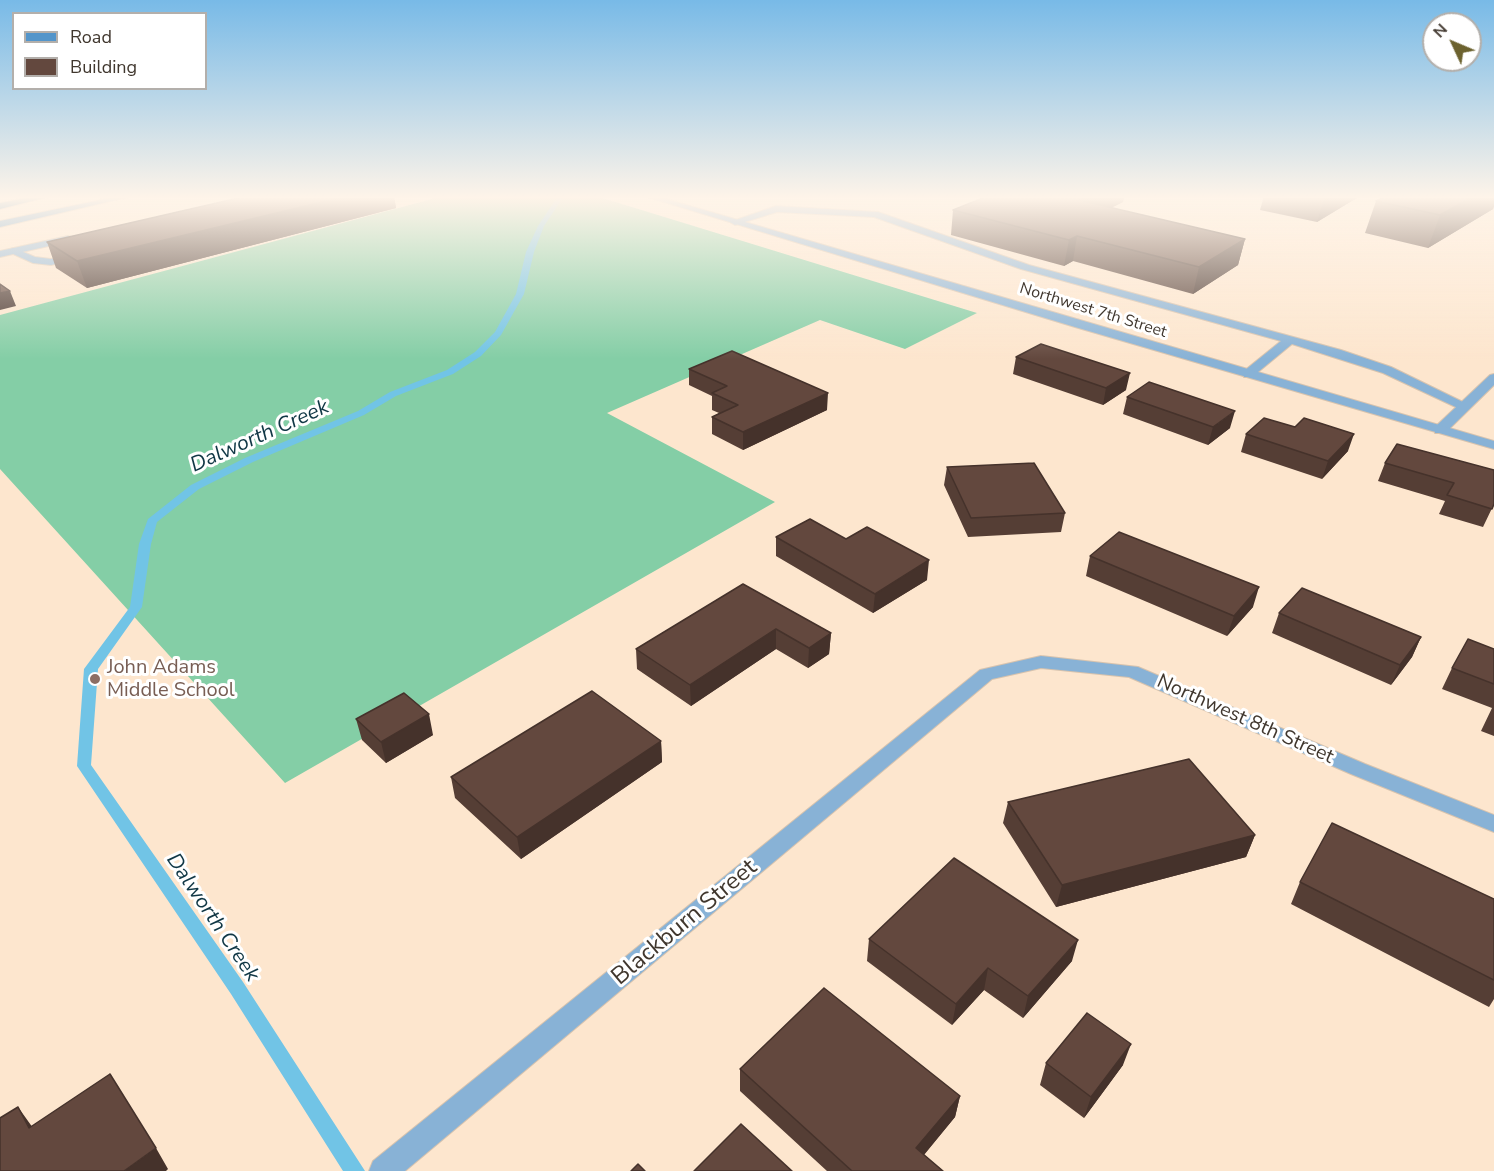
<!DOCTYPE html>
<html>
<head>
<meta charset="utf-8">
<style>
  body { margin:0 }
  #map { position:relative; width:1494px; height:1171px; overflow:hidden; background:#fde6ce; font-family:"Nunito Sans",sans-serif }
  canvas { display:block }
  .legend { position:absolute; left:12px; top:12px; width:195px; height:78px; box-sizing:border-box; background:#fff; border:2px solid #b3afab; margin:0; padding:8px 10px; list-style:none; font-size:18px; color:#40372e }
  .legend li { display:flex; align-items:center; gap:12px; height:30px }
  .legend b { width:30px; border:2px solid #b3afab }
  .north { position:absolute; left:1422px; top:12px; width:60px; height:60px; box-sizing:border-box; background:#fff; border:2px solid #b3afab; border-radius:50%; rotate:314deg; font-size:16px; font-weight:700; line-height:24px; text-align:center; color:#40372e }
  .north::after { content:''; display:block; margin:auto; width:21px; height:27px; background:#6c622f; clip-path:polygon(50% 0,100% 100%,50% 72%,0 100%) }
</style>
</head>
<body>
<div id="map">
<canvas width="1494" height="1171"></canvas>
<ul class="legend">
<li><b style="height:8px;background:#5395ca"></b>Road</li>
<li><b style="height:16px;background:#63483e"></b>Building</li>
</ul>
<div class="north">N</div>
</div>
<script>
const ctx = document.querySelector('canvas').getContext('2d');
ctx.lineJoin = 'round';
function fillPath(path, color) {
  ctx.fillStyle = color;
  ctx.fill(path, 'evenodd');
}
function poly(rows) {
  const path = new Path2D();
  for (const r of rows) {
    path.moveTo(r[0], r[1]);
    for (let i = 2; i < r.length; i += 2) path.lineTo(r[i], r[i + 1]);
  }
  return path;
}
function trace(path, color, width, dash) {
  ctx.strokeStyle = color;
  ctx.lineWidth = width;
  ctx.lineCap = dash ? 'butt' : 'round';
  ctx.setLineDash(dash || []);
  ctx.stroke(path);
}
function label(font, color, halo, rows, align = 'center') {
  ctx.font = font + ' "Nunito Sans",sans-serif';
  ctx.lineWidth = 6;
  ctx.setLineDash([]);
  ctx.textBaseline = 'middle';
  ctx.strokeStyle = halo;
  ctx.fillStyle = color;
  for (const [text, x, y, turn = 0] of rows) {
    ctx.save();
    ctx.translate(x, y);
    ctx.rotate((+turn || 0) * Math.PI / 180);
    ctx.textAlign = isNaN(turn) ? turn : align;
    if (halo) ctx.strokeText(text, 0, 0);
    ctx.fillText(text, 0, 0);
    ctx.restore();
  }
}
const forest = poly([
  [443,196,596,196,977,313,905,349,820,320,607,413,775,502,285,783,0,469,0,315]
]);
const stream = poly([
  [558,196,564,196,544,226,534,252,524,294,501,335,481,356,453,374,396,396,364,415,253,462,199,489,157,522,151,544,142,607,98,669,91,765,243,982,365,1171,343,1171,231,994,77,766,84,669,130,607,139,544,148,519,191,485,245,458,358,411,390,392,447,370,475,352,495,332,516,294,526,252,538,226,558,196]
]);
const service = poly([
  [645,196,654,196,650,199,645,196],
  [776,206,878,212,1029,265,1341,350,1391,367,1471,406,1465,410,1460,409,1383,373,1292,344,1252,377,1244,377,1244,371,1281,341,1021,269,874,217,777,212,735,225,730,222,776,206],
  [14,248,35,257,51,259,76,255,81,258,51,265,33,263,11,253,11,249,14,248]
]);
const minor = poly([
  [1494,374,1494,385,1445,433,1435,433,1435,427,1490,375,1494,374],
  [1041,656,1138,667,1365,764,1494,815,1494,832,1351,774,1129,677,1041,668,992,679,405,1171,369,1171,373,1161,980,670,1041,656]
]);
const tertiary = poly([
  [644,196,656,196,1494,441,1494,449,1075,327,644,196],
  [68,236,71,237,71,241,0,257,0,251,68,236]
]);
const secondary = poly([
  [119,196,133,196,0,227,0,221,119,196]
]);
const motorway = poly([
  [36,196,52,196,0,209,0,203,36,196]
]);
const wall = poly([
  [247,196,394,196,396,208,87,288,56,268,47,242],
  [988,196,1124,196,1123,202,1111,208,1245,239,1238,265,1193,294,1073,261,1064,266,951,235,953,210],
  [1264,196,1360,196,1317,222,1260,210],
  [1494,196,1494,206,1493,209,1428,248,1365,233,1376,201],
  [1016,357,1126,390,1103,405,1013,374],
  [689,369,827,410,743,450,712,434,712,417,719,413,712,410,712,396,689,385],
  [1127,397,1230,428,1208,445,1123,414],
  [1246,434,1348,451,1322,479,1241,452],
  [1385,463,1494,470,1494,504,1483,527,1439,514,1445,501,1378,481],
  [947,467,1065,513,1061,532,968,537,944,485],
  [776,537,846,539,927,580,873,613,776,556],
  [1090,556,1253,607,1227,636,1086,576],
  [743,584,831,633,829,654,808,668,776,649,691,706,637,669,636,649],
  [1279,613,1421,637,1412,657,1391,685,1272,633],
  [1494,649,1494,736,1481,731,1492,708,1442,689,1452,668],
  [356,719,433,735,386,763,362,740],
  [661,741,662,762,521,859,455,798,451,777],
  [1008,802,1255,835,1246,857,1056,907,1003,823],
  [1300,882,1494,899,1494,999,1489,1007,1291,904],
  [869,939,1072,961,1023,1018,984,990,952,1025,867,961],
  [1046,1063,1123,1065,1084,1118,1040,1085],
  [740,1069,960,1096,955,1117,924,1155,943,1171,827,1171,740,1091]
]);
const shadedWall = poly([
  [347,196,394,196,396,208,87,288,77,261],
  [1090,196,1124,196,1123,202,1075,225,1079,200],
  [1325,196,1360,196,1317,222],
  [1474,196,1494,196,1494,206,1493,209,1428,248,1440,215],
  [1077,236,1073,261,1064,266,1069,240],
  [1245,239,1238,265,1193,294,1199,267],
  [10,291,16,306,0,310,0,293],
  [1130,373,1126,390,1103,405,1106,388],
  [828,393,827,410,743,450,743,432],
  [1235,411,1230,428,1208,445,1213,427],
  [1354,434,1348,451,1322,479,1328,461],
  [929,560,927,580,873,613,875,594],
  [1259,587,1253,607,1227,636,1234,616],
  [776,629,776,649,691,706,690,685],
  [831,633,829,654,808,668,809,648],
  [1421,637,1412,657,1391,685,1400,665],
  [429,714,433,735,386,763,381,742],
  [661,741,662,762,521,859,517,837],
  [1255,835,1246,857,1056,907,1062,885],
  [1078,940,1072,961,1023,1018,1028,996],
  [988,968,984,990,952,1025,956,1004],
  [1131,1044,1123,1065,1084,1118,1091,1097],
  [960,1096,955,1117,912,1169,916,1148],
  [18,1107,33,1128,29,1128],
  [156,1148,168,1169,166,1171,124,1171]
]);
const building = poly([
  [247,196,347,196,77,261,47,242,247,196],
  [988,196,1090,196,1079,200,1245,239,1199,267,1077,236,1069,240,953,210,988,196],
  [1387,196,1474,196,1440,215,1376,201,1387,196],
  [0,284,10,291,0,293,0,284],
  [1041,344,1130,373,1106,388,1016,357,1041,344],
  [732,351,828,393,743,432,712,417,738,405,712,393,727,386,689,369,732,351],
  [1149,382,1235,411,1213,427,1127,397,1149,382],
  [1264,418,1295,427,1304,418,1354,434,1328,461,1246,434,1264,418],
  [1397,444,1494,470,1494,504,1492,509,1447,495,1454,483,1385,463,1397,444],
  [1034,463,1065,513,971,518,947,467,1034,463],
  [810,519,846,539,867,527,929,560,875,594,776,537,810,519],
  [1119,532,1259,587,1234,616,1090,556,1119,532],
  [743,584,831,633,809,648,776,629,690,685,636,649,743,584],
  [1302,588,1421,637,1400,665,1279,613,1302,588],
  [1468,639,1494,649,1494,684,1452,668,1468,639],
  [592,691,661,741,517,837,451,777,592,691],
  [404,693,429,714,381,742,356,719,404,693],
  [1189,759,1255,835,1062,885,1008,802,1189,759],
  [1332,823,1494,899,1494,980,1300,882,1332,823],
  [954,858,1078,940,1028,996,988,968,956,1004,869,939,954,858],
  [824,988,960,1096,916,1148,943,1171,852,1171,740,1069,824,988],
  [1087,1013,1131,1044,1091,1097,1046,1063,1087,1013],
  [110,1074,156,1148,124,1171,0,1171,0,1118,18,1107,29,1128,110,1074],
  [741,1124,792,1171,694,1171,741,1124],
  [638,1164,645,1171,631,1171,638,1164]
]);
const markers = [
  [95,679,6,"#8d6e63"]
];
const farStreetnames = [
  ["Northwest 7th Street",1093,311,17]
];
const educationNames = [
  ["John Adams",107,668],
  ["Middle School",107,691]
];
const streetNames = [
  ["Northwest 8th Street",1245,720,24]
];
const waterNames = [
  ["Dalworth Creek",260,437,-24],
  ["Dalworth Creek",212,918,56]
];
const nearStreetnames = [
  ["Blackburn Street",685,923,-40]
];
fillPath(forest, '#84cea6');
fillPath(stream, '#71c4e6');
trace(service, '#d7c3ae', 2);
trace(minor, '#d7c3ae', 2);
trace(tertiary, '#d7c3ae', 2);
trace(secondary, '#d7c3ae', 2);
trace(motorway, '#d7c3ae', 2);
fillPath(service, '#88b2d6');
fillPath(minor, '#88b2d6');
fillPath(tertiary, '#88b2d6');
fillPath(secondary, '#5395ca');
fillPath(motorway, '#106ba8');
fillPath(wall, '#553e35');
fillPath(shadedWall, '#45322b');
fillPath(building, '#63483e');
trace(building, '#45322b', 1.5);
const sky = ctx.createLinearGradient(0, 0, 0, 359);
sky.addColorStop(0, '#78bae7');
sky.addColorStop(0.55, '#fef4e9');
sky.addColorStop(1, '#fef4e900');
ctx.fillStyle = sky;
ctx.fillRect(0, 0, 1494, 359);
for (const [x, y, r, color] of markers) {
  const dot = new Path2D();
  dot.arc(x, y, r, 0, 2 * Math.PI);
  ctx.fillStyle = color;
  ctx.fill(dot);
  trace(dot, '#fff', 2);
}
label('16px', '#40372e', '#fff', farStreetnames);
label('20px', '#785e54', '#fff', educationNames, 'left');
label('20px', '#40372e', '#fff', streetNames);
label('italic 21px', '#103745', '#fff', waterNames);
label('24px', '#40372e', '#fff', nearStreetnames);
</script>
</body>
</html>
